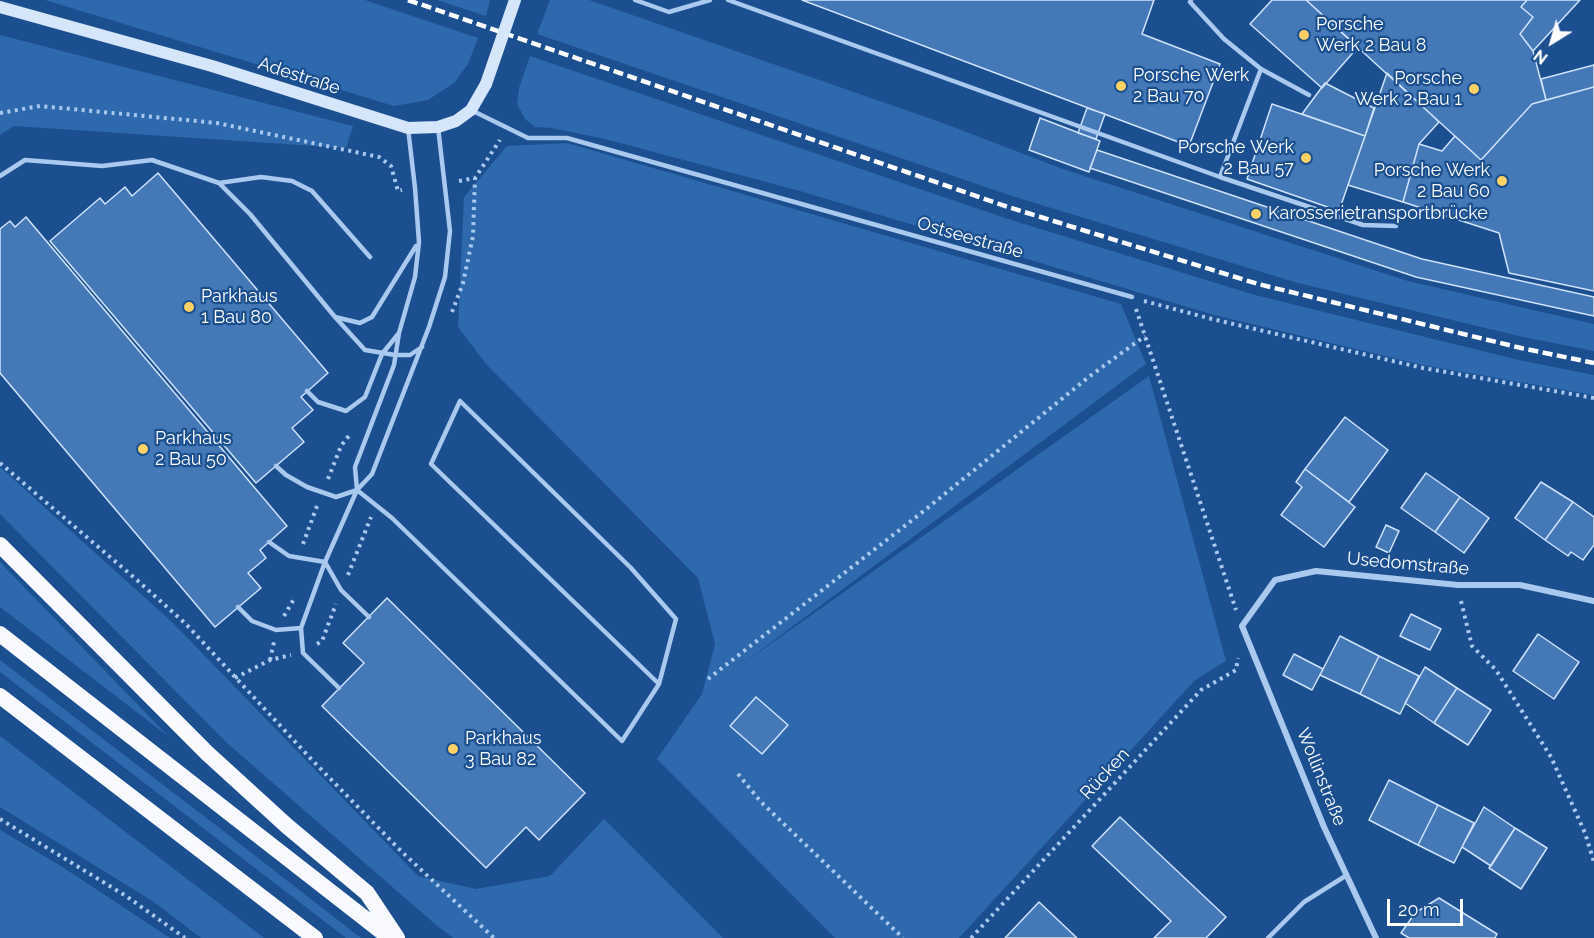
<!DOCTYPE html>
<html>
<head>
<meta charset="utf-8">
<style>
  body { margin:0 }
  #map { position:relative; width:1594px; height:938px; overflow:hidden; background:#1b4f8f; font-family:Raleway,sans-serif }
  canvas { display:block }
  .north { position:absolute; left:1522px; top:12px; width:60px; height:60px; -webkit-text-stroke:4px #1b4f8f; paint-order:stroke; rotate:217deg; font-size:16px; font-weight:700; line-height:24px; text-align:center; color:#fff }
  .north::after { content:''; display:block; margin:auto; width:21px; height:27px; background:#fff; clip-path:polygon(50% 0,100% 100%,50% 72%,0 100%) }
  .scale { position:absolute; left:1387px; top:899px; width:76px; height:27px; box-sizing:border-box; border:3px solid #fff; border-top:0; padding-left:8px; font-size:18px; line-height:21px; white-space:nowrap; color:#fff; -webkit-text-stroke:4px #1b4f8f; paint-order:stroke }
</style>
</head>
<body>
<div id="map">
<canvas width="1594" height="938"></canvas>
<div class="north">N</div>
<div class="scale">20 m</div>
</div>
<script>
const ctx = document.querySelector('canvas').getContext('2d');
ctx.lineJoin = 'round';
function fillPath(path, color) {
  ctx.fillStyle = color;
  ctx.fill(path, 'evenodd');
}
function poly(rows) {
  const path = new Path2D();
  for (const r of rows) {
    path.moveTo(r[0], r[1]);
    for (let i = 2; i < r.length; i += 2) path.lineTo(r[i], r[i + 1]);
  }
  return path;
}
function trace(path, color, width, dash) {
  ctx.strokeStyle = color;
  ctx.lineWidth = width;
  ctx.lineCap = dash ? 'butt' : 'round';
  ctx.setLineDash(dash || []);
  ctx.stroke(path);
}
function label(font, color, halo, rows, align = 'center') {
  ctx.font = font + ' Raleway,sans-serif';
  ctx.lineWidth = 4.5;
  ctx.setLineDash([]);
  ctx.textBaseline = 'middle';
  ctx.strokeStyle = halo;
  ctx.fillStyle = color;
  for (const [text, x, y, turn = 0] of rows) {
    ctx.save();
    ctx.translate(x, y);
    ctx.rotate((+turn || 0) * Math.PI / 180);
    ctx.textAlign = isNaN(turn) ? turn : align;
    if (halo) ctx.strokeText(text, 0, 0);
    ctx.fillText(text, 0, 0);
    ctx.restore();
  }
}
const green = poly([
  [45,0,365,0,478,38,468,64,454,83,428,100,394,106],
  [437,0,490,0,486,16],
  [550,0,589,0,940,122,1063,169,1408,281,1594,324,1594,351,1523,337,1298,283,1012,196,537,34],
  [0,35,353,126,346,148,14,126,0,135],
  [530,56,1005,218,1255,295,1519,360,1594,375,1594,395,1422,365,1214,315,800,191,605,139,552,128,535,127,525,119,517,104,519,88],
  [567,143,1121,304,1146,364,738,667,1149,376,1226,661,1195,680,959,938,835,938,657,759,702,694,715,644,698,578,486,364,458,327,464,197,507,146],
  [0,467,173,623,418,876,476,889,550,876,604,819,723,938,453,938,436,925,227,743,0,514],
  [0,562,169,737,0,607],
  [0,660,217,826,361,938,346,938,0,672],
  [0,736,220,904,264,938,201,938,154,902,0,807],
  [0,830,61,866,170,938,0,938]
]);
const building = poly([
  [802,0,1154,0,1142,34,1220,64,1189,146,802,0],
  [1272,0,1306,0,1358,47,1322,88,1250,24,1272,0],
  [1306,0,1527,0,1521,7,1533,17,1520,34,1533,51,1546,100,1532,104,1481,160,1306,0],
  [1527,0,1580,0,1533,51,1520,34,1533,17,1521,7,1527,0],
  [1594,65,1594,87,1546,100,1541,79,1594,65],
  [1387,73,1439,122,1419,144,1403,202,1348,185,1387,73],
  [1325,83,1374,108,1365,136,1302,114,1325,83],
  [1594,87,1594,291,1509,273,1499,233,1403,202,1419,144,1442,151,1455,136,1481,160,1532,104,1594,87],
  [1272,104,1365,136,1339,211,1247,179,1272,104],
  [1087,108,1105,114,1096,139,1078,133,1087,108],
  [1040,118,1100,141,1089,172,1029,150,1040,118],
  [1097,150,1422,259,1594,297,1594,316,1416,277,1090,168,1097,150],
  [158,173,328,373,301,397,313,410,292,428,304,442,256,483,50,241,100,198,105,204,125,187,132,196,158,173],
  [26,217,287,526,260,550,266,558,248,573,261,588,215,627,0,373,0,229,10,221,15,227,26,217],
  [1345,417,1388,450,1349,502,1305,469,1345,417],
  [1305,469,1355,507,1324,547,1281,515,1302,487,1296,482,1305,469],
  [1426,473,1460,497,1435,532,1401,508,1426,473],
  [1541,482,1573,502,1545,540,1515,518,1541,482],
  [1460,497,1489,518,1464,553,1435,532,1460,497],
  [1573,502,1594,517,1594,545,1583,560,1571,552,1568,556,1545,540,1573,502],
  [1386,525,1399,531,1389,553,1376,547,1386,525],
  [387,598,585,793,539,840,526,827,486,868,322,706,364,663,343,643,387,598],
  [1411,614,1441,629,1430,650,1400,636,1411,614],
  [1538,634,1579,662,1554,699,1513,671,1538,634],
  [1340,636,1379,656,1360,694,1320,675,1340,636],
  [1294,654,1323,669,1312,690,1283,675,1294,654],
  [1379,656,1419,676,1400,714,1360,694,1379,656],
  [1425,667,1457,688,1434,723,1405,703,1425,667],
  [1457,688,1491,710,1468,745,1434,723,1457,688],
  [756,697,788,725,762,754,730,726,756,697],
  [1389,780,1438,805,1418,845,1369,820,1389,780],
  [1438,805,1474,823,1454,863,1418,845,1438,805],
  [1484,807,1515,828,1491,866,1462,847,1484,807],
  [1120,817,1226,917,1206,938,1154,938,1171,921,1092,846,1120,817],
  [1515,828,1547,848,1521,889,1489,868,1515,828],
  [1439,898,1497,934,1495,938,1409,938,1401,933,1415,913,1439,898],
  [1039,902,1077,938,1005,938,1039,902]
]);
const path = poly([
  [0,113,40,106,217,123,379,157,391,166,398,191,402,190],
  [459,181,475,178,500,140],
  [1144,301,1212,319,1423,368,1594,398],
  [1136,309,1236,610],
  [452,312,463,283,473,236,475,178],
  [0,463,137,580,186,624,313,761,401,851,494,938],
  [328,479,341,446,351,433],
  [303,544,317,506],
  [348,575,371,517],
  [1461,601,1472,646,1496,670,1551,757,1585,833,1594,862],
  [284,616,294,599],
  [317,644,322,641,336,604],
  [270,660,274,642],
  [235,678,270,660,291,655],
  [708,679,920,514,1090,376,1145,336],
  [738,774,761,802,903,938],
  [0,819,126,896,185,938],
  [971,938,1201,690,1236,670,1238,658]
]);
const service = poly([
  [635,0,669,12,710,0],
  [728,0,1220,177],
  [1191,0,1190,2,1224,39,1261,69,1309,95],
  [1261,69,1220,177,1363,225,1396,226],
  [473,111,528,138,567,138,1132,297],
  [0,176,25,160,102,166,152,160,219,183,250,214,335,317,365,350,395,355,410,355,422,347],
  [219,183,261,177,292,181,312,191,370,257],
  [335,317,360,323,372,317,416,246],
  [399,333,394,365,355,467,357,490,392,518,622,741,659,684,676,619,631,568,460,401,431,464,659,684],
  [307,391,318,402,346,411,365,397,382,354,399,333,415,277,419,242,415,188,408,128],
  [276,466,286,475,307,487,336,497,357,490],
  [269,542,289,556,325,562,341,590,369,617],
  [238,607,252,621,276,630,301,628],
  [339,688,303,653,301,628,325,562,357,490,372,474,429,327,445,277,450,231,438,127],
  [1268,938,1304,902,1347,875]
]);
const minor = poly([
  [1376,938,1324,827,1242,626,1275,580,1316,571,1458,585,1520,585,1594,601]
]);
const secondary = poly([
  [0,7,212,66,408,128,438,127,456,121,471,110,486,84]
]);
const trunk = poly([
  [0,545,207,753,287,826,367,893,397,938],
  [0,634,390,938],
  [0,696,315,938]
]);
const rail = poly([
  [408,0,1008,207,1258,284,1521,348,1594,363]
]);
const secondaryBridge = poly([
  [486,84,515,0]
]);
const markers = [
  [1304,35,6,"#ffd166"],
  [1121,86,6,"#ffd166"],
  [1474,89,6,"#ffd166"],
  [1306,158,6,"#ffd166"],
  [1502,181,6,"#ffd166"],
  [1256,214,6,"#ffd166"],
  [189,307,6,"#ffd166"],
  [143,449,6,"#ffd166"],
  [453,749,6,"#ffd166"]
];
const poiNames = [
  ["Porsche",1316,25],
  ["Werk 2 Bau 8",1316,46],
  ["Porsche Werk",1133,76],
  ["2 Bau 70",1133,97],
  ["Porsche",1462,79,"right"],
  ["Werk 2 Bau 1",1462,100,"right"],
  ["Porsche Werk",1294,148,"right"],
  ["2 Bau 57",1294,169,"right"],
  ["Porsche Werk",1490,171,"right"],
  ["2 Bau 60",1490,192,"right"],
  ["Karosserietransportbrücke",1268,214],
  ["Parkhaus",201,297],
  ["1 Bau 80",201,318],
  ["Parkhaus",155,439],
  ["2 Bau 50",155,460],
  ["Parkhaus",465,739],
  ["3 Bau 82",465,760]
];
const streetNames = [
  ["Adestraße",299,76,18],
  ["Ostseestraße",970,238,16],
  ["Usedomstraße",1408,564,5],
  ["Rücken",1105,774,-47],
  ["Wollinstraße",1321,777,68]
];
fillPath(green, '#2e69ad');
fillPath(building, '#4478b7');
trace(building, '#cfe3fa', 1.5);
trace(path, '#a9c9ee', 4, [3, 4.5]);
trace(service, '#a9c9ee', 4.5);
trace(minor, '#a9c9ee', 6);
trace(secondary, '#d6e6fa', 12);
trace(trunk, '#f8faff', 16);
trace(rail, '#fff', 4.5, [10, 4.5]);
trace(secondaryBridge, '#d6e6fa', 12);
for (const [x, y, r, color] of markers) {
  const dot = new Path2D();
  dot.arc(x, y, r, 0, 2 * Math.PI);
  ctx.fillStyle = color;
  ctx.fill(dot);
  trace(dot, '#1b4f8f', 2);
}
label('18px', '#fff', '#1b4f8f', poiNames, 'left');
label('18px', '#fff', '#1b4f8f', streetNames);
</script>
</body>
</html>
